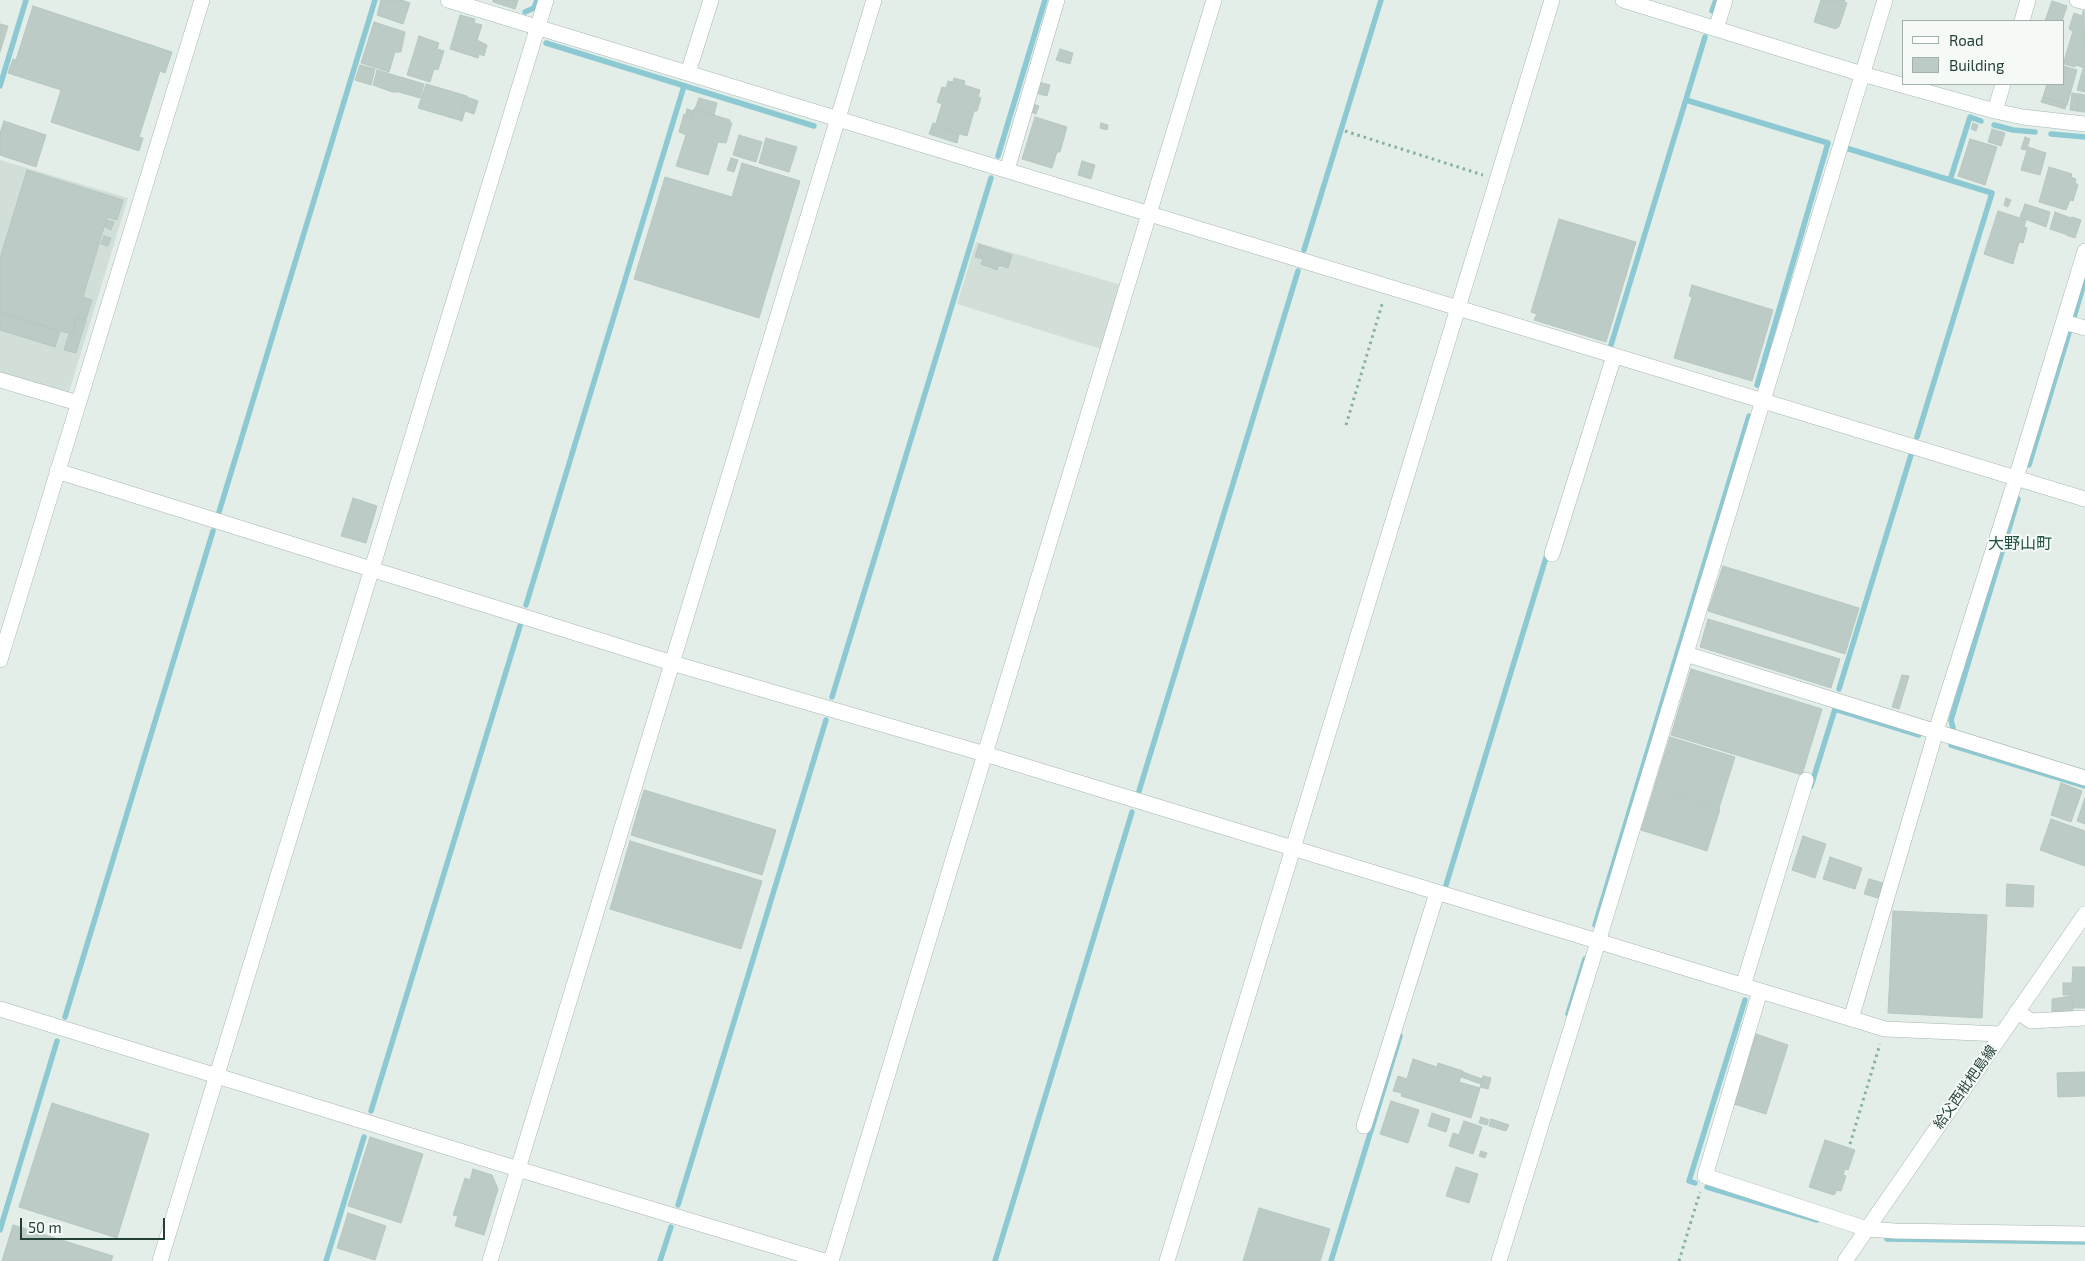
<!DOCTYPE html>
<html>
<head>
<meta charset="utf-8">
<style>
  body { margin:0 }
  #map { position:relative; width:2085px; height:1261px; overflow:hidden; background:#e4eee9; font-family:"Exo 2",sans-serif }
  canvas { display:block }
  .legend { position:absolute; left:1902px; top:20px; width:162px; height:65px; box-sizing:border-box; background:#f5faf7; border:1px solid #a1b0aa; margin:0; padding:6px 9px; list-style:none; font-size:15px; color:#234037 }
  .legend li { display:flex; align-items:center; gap:10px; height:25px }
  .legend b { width:25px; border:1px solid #a1b0aa }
  .scale { position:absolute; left:20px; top:1218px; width:145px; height:22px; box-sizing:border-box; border:2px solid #234037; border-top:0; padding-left:6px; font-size:15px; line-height:18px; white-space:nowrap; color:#234037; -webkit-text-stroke:4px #f5faf7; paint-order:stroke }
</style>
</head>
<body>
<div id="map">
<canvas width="2085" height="1261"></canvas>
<ul class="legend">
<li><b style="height:6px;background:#fff"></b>Road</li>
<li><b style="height:14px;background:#bccbc5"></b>Building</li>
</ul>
<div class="scale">50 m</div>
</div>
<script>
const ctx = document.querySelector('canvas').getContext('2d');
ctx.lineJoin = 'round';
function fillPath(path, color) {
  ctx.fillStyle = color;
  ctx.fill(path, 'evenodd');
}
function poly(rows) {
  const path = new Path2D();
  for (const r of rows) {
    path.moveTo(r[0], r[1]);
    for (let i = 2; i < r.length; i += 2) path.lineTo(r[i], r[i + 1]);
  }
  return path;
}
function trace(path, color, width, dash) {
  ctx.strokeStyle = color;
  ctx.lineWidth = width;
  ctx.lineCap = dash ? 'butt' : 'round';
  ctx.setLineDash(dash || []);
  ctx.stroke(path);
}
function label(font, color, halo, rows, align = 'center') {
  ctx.font = font + ' "Exo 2","Noto Sans JP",sans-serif';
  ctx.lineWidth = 4;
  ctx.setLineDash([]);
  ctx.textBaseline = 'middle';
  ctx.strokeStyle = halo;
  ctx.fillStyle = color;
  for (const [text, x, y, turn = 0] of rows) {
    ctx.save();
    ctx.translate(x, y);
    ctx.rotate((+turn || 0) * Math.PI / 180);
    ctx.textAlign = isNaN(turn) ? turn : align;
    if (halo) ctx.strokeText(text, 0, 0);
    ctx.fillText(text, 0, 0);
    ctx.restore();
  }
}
const built = poly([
  [0,160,128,198,69,392,61,394,0,376],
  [976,242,1121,285,1101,349,957,304]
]);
const stream = poly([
  [1712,11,1716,0],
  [525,12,534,8,537,0],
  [546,43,814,126],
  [0,86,26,0],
  [1686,100,1828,143,1757,385],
  [1994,125,2013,130,2035,132],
  [2051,134,2085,137],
  [1846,148,1992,193,1917,437],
  [998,156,1045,0],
  [1950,180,1970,117,1981,121],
  [1304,250,1381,0],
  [2074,317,2085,280],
  [1611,345,1705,37],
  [2029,465,2069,333],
  [219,512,375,0],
  [526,605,684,86],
  [1839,689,1911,455],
  [832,697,991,178],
  [1953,728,1951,720,2018,499],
  [1951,745,2085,786],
  [1811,786,1835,709,1919,735],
  [1139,791,1298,271],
  [1446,885,1548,551],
  [1595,925,1749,416],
  [1568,1014,1585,959],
  [65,1017,213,531],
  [371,1111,520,626],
  [1695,1183,1689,1181,1745,1000],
  [1707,1187,1817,1220],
  [678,1205,826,720],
  [0,1230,57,1041],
  [1887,1239,2085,1242],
  [326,1261,364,1137],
  [660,1261,671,1227],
  [995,1261,1132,812],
  [1331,1261,1400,1036]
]);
const building = poly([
  [381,0,401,0,410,3,403,24,377,15,381,0],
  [493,0,518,0,515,9,493,2,493,0],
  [1821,0,1845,0,1844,2,1847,3,1839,27,1837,27,1836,29,1814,22,1821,0],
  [2052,1,2067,6,2062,21,2045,21,2052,1],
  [33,6,172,52,165,73,160,71,139,137,143,138,139,151,51,122,61,90,8,73,13,59,16,60,33,6],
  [2084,9,2085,68,2076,65,2075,67,2064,64,2064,61,2073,31,2069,29,2074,13,2082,16,2084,9],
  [460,15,475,19,474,23,482,25,477,40,487,45,484,56,479,54,478,58,450,49,460,15],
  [374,22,405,32,401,52,395,52,389,72,361,63,374,22],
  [0,24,8,26,0,52,0,24],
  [419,36,439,43,437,49,444,51,438,70,434,69,430,82,407,75,419,36],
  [1060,49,1073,53,1070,64,1056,60,1060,49],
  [360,65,375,69,371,85,355,80,360,65],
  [2064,66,2077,70,2067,105,2043,97,2047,84,2064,84,2064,66],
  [2083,69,2085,69,2085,92,2077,90,2083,69],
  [377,70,424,84,420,98,399,92,392,92,373,85,377,70],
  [954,78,965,81,964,85,980,90,978,97,981,98,977,111,974,111,967,136,946,130,947,126,936,123,942,104,937,102,942,87,946,88,948,81,953,82,954,78],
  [1039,82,1050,85,1047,96,1036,93,1039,82],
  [426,84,467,96,459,120,418,108,426,84],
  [2072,93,2079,94,2077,111,2070,110,2072,93],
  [2080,94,2085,95,2085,112,2077,111,2080,94],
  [467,97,478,101,474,114,465,111,462,121,460,121,467,97],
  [2043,97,2066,105,2065,109,2041,102,2043,97],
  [699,98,717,103,714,115,695,109,699,98],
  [1033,104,1039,106,1036,114,1031,112,1033,104],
  [687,109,693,111,691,116,686,114,687,109],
  [694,109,730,120,730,123,732,123,726,143,718,142,708,175,676,166,686,135,679,132,684,114,691,116,694,109],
  [1035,117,1067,127,1060,152,1057,152,1052,168,1022,159,1035,117],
  [4,121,46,135,36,167,0,155,0,133,4,121],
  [933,123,946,127,945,130,959,134,957,143,929,134,933,123],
  [1101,123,1108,125,1107,130,1100,128,1101,123],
  [1973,123,1978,125,1976,131,1971,129,1973,123],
  [1992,129,2005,133,2001,146,1988,142,1992,129],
  [739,135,762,142,756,162,733,155,739,135],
  [2025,137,2030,139,2026,150,2021,149,2025,137],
  [766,138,797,147,789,172,759,163,766,138],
  [1970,139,1997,147,1985,185,1958,176,1970,139],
  [2028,147,2046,153,2040,175,2021,170,2028,147],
  [731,158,738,160,734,172,727,170,731,158],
  [1082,161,1095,165,1091,179,1078,175,1082,161],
  [742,163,800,181,759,318,634,279,665,177,732,197,742,163],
  [2049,167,2072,174,2071,177,2076,179,2075,183,2078,185,2073,201,2070,200,2066,210,2039,202,2049,167],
  [27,170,123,200,117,220,107,217,83,297,92,300,86,319,77,316,71,334,0,312,0,258,27,170],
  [2006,198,2011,200,2008,207,2004,205,2006,198],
  [2025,204,2050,212,2046,227,2020,217,2025,204],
  [1998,211,2026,220,2024,227,2027,228,2023,243,2019,242,2013,264,1984,254,1998,211],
  [2055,212,2071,218,2065,234,2050,229,2055,212],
  [2072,217,2081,220,2075,238,2066,235,2072,217],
  [1559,219,1636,242,1606,342,1534,320,1537,314,1531,312,1559,219],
  [107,220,114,222,111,230,105,227,107,220],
  [104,236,111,238,108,246,101,244,104,236],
  [979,244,1012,255,1008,268,999,265,997,270,981,264,983,259,975,257,979,244],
  [1692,285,1773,310,1752,381,1674,358,1692,297,1689,296,1692,285],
  [0,313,60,331,55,347,0,330,0,313],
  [77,317,86,320,76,353,64,350,69,334,72,335,77,317],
  [353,498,377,506,366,543,341,536,353,498],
  [1723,566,1859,608,1845,654,1708,611,1723,566],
  [1708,619,1840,659,1831,688,1700,647,1708,619],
  [1691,669,1822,709,1802,775,1671,735,1691,669],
  [1902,675,1909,676,1899,709,1892,707,1902,675],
  [1670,737,1735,757,1719,808,1654,788,1670,737],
  [2061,783,2082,791,2071,822,2051,815,2061,783],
  [1654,789,1720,809,1707,851,1641,830,1654,789],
  [644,790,776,830,762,875,631,835,644,790],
  [2085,798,2085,824,2077,821,2085,798],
  [2051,819,2085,831,2085,866,2040,850,2051,819],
  [1803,836,1826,844,1815,878,1792,870,1803,836],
  [630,841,762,881,741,949,610,909,630,841],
  [1830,857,1862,868,1855,889,1823,879,1830,857],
  [1869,879,1883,883,1878,898,1864,894,1869,879],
  [2007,884,2034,886,2033,907,2006,906,2007,884],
  [1893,911,1987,915,1982,1018,1888,1013,1893,911],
  [2073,967,2085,967,2085,1008,2073,1008,2072,995,2063,995,2063,983,2072,983,2073,967],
  [2072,996,2073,1013,2052,1014,2052,999,2072,996],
  [1756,1034,1788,1045,1766,1114,1734,1104,1756,1034],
  [1413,1059,1437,1067,1438,1063,1463,1071,1459,1082,1480,1088,1471,1118,1401,1096,1402,1093,1393,1091,1398,1076,1407,1079,1413,1059],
  [1463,1072,1482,1079,1481,1084,1461,1077,1463,1072],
  [2085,1072,2085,1096,2058,1097,2057,1073,2085,1072],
  [1483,1076,1491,1078,1488,1089,1480,1087,1483,1076],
  [1391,1101,1419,1110,1408,1143,1380,1134,1391,1101],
  [52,1103,149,1134,117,1238,19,1207,52,1103],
  [1432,1113,1450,1119,1446,1132,1428,1126,1432,1113],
  [1481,1117,1489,1120,1487,1125,1479,1123,1481,1117],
  [1491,1119,1509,1125,1506,1131,1489,1126,1491,1119],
  [1464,1121,1482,1127,1473,1154,1449,1146,1453,1133,1459,1135,1464,1121],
  [370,1137,423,1154,401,1223,348,1206,370,1137],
  [1825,1140,1855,1150,1848,1170,1845,1169,1843,1175,1846,1176,1841,1191,1837,1190,1834,1195,1809,1187,1825,1140],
  [1481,1151,1487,1153,1485,1158,1479,1156,1481,1151],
  [1456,1167,1478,1174,1469,1203,1446,1196,1456,1167],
  [473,1169,492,1175,498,1189,484,1235,455,1226,458,1216,453,1215,465,1178,470,1180,473,1169],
  [1259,1208,1330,1229,1320,1261,1243,1261,1259,1208],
  [348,1213,386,1226,375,1260,337,1248,348,1213],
  [13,1225,113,1256,111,1261,2,1261,13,1225]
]);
const path = poly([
  [1345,131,1483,175],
  [1346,425,1383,301],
  [1850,1144,1880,1044],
  [1679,1261,1700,1192]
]);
const street = poly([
  [448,0,2085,499],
  [1623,0,1862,74,1995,111,2023,117,2085,124],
  [2077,0,2085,2],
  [2022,21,2028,0],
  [1716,29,1725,0],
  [688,73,711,0],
  [1995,111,2003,84],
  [1007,170,1057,0],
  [2064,322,2085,328],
  [0,380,78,403],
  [57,471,672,663,985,754,1885,1029,2001,1034],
  [1552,554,1614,356],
  [1686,654,2085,778],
  [0,660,202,0],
  [1743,986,1806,780],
  [1760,991,1705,1176,1867,1229,1895,1231,2085,1234],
  [0,1009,518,1169,824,1261],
  [2017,1011,2031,1021,2085,1018],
  [1851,1019,1936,731,2016,478,2085,251],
  [1364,1126,1437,893],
  [160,1261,546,0],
  [490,1261,874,0],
  [831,1261,1214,0],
  [1167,1261,1552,0],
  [1499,1261,1598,942,1885,0]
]);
const secondary = poly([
  [1845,1261,2085,914]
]);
const streetNames = [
  ["給父西枇杷島線",1965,1087,-55]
];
const quarterNames = [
  ["大野山町",2020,544]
];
fillPath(built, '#d2ded8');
trace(stream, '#8dc9d2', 5.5);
fillPath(building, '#bccbc5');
trace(building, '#b6c7c0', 1);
trace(street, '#a6b6b0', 16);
trace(secondary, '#a2b9b1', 16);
trace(path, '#85b1a2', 3, [2.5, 4]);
trace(street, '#fff', 15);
trace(secondary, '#fff', 15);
label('14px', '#234037', '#f5faf7', streetNames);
label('16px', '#1f5244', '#f5faf7', quarterNames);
</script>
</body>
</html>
